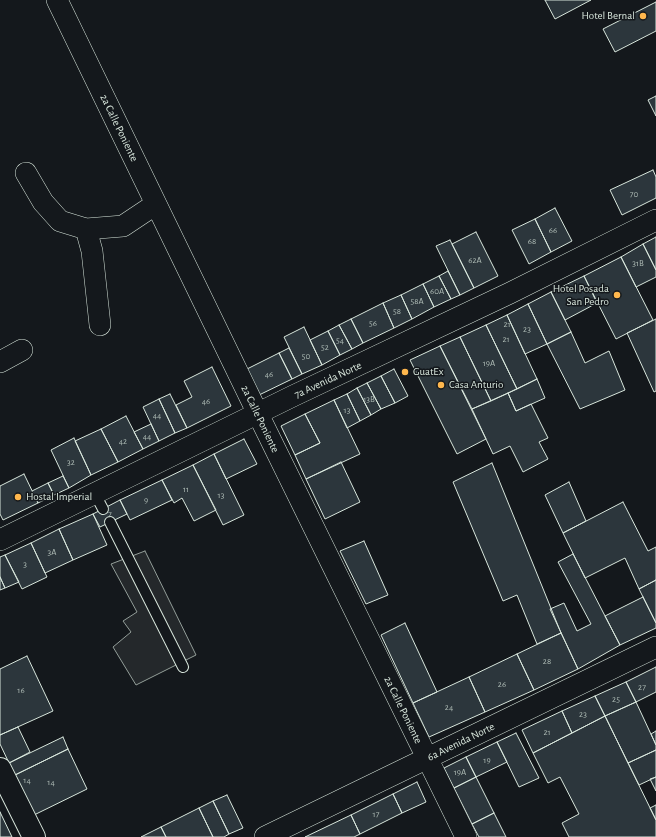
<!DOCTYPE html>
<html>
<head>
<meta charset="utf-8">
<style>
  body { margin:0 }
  canvas { display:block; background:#14181c }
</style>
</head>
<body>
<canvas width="656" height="837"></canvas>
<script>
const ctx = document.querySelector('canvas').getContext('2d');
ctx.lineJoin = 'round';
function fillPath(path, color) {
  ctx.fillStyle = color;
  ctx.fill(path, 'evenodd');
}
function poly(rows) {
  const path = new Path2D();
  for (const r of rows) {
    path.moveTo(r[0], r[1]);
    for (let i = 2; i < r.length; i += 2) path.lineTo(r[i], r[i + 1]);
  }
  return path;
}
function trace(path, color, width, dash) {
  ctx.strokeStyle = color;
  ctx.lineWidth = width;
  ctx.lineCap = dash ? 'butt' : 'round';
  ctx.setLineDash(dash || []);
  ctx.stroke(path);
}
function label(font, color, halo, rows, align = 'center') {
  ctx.font = font + ' "Alegreya Sans",sans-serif';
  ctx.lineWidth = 3;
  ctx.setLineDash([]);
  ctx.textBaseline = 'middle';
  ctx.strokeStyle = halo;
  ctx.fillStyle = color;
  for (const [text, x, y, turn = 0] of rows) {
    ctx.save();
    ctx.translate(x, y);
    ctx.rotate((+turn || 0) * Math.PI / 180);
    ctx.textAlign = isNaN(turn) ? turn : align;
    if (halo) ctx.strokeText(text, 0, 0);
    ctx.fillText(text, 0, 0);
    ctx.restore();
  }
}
const parking = poly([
  [145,551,196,655,136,685,113,647,131,632,123,621,137,612,111,564,145,551]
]);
const building = poly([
  [545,0,591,0,555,19,545,0],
  [656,2,656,31,615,52,603,29,656,2],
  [656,96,656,116,648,100,656,96],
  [653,170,656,177,656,198,622,215,610,190,653,170],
  [555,208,572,241,551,252,535,219,555,208],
  [535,219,551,252,529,264,512,230,535,219],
  [476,232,498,276,474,288,452,244,476,232],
  [656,237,656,270,643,244,656,237],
  [450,240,474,288,460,295,436,246,450,240],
  [643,244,656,270,656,277,636,287,621,257,643,244],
  [621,257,653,320,616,339,584,276,621,257],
  [448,271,460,295,451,299,439,276,448,271],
  [439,276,451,299,434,307,423,284,439,276],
  [584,276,597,303,565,320,551,292,584,276],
  [423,284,434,307,412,319,401,295,423,284],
  [551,292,571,332,547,344,528,304,551,292],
  [401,295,412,319,394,328,383,303,401,295],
  [383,303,394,328,363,343,351,319,383,303],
  [528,304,547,344,525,354,507,315,528,304],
  [507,315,537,379,517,389,486,325,507,315],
  [351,319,363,343,352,349,339,325,351,319],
  [656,319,656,391,654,392,627,333,656,319],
  [339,325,352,349,340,355,328,331,339,325],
  [486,325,517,389,491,401,460,337,486,325],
  [304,327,322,365,302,374,284,337,304,327],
  [328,331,340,355,322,365,310,340,328,331],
  [571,332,585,363,609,351,625,390,580,409,547,344,571,332],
  [460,337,491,401,472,409,440,346,460,337],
  [440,346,486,439,457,454,410,360,440,346],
  [289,348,302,374,292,379,279,353,289,348],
  [279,353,292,379,259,395,247,369,279,353],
  [212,367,231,406,187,428,176,405,192,397,184,381,212,367],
  [394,369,408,396,395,403,381,376,394,369],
  [381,376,395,403,381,409,367,383,381,376],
  [537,379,545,398,516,411,508,393,537,379],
  [367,383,381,409,371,415,357,388,367,383],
  [357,388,371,415,360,421,347,394,357,388],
  [508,393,516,411,531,404,548,438,539,442,548,459,523,472,510,446,493,454,472,409,508,393],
  [170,394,187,428,175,433,159,399,170,394],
  [347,394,360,421,347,428,334,400,347,394],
  [159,399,175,433,159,441,143,407,159,399],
  [334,400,360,454,306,479,295,455,320,443,305,414,334,400],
  [305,414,320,443,295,455,281,426,305,414],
  [126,416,143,449,118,462,101,429,126,416],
  [151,424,159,441,143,449,134,432,151,424],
  [101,429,118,462,91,475,75,441,101,429],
  [74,438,91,475,69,488,51,450,74,438],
  [244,439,257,464,226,479,214,454,244,439],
  [214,454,244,515,223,525,193,465,214,454],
  [341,462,360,502,325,519,306,479,341,462],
  [492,463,561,633,537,644,517,595,503,601,453,482,492,463],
  [193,465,216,510,194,521,182,498,174,503,162,480,193,465],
  [24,474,38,503,3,520,0,514,0,486,24,474],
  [63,476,69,488,54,495,48,483,63,476],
  [162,480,172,500,130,520,120,500,162,480],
  [569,482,586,521,563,533,545,495,569,482],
  [48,483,54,495,38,503,32,491,48,483],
  [120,500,127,514,100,527,93,514,120,500],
  [623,502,648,551,656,547,656,580,639,589,625,558,585,578,563,533,623,502],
  [93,514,107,545,73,560,59,529,93,514],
  [59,529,73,560,45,573,31,543,59,529],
  [364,541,388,595,366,604,340,551,364,541],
  [31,543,47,577,22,589,5,555,31,543],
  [573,554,620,645,578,669,550,609,564,603,577,631,591,624,558,562,573,554],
  [5,555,19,582,5,588,0,577,0,557,5,555],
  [0,577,5,588,0,590,0,577],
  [656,580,656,623,639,589,656,580],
  [643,597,656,623,656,628,620,645,605,616,643,597],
  [405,623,437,692,413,703,381,635,405,623],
  [561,633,578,669,534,690,517,654,561,633],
  [517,654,534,690,485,712,469,677,517,654],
  [27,656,53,711,0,735,0,669,27,656],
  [656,667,656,692,636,702,626,682,656,667],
  [469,677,485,712,429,737,413,703,469,677],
  [626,682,636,702,605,716,595,696,626,682],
  [595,696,605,716,572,733,562,711,595,696],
  [636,702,656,745,656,750,628,763,605,716,636,702],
  [562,711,572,733,533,753,522,730,562,711],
  [605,716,656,820,656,837,569,837,562,823,579,814,560,777,548,783,533,753,605,716],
  [18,727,30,752,9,763,0,744,0,735,18,727],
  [656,731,656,745,651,734,656,731],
  [516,733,539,778,519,787,497,742,516,733],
  [63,737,68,749,15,775,9,763,63,737],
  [497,742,507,762,476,777,466,757,497,742],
  [68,749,87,789,34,815,15,775,68,749],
  [656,750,656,777,639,785,628,763,656,750],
  [466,757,476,777,454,788,444,768,466,757],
  [476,777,494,813,472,824,454,788,476,777],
  [656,777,656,791,650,779,656,777],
  [417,782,426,802,402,813,393,794,417,782],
  [393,794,402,813,360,834,351,815,393,794],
  [227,795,243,828,229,834,213,801,227,795],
  [213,801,229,834,224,837,213,837,199,808,213,801],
  [656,805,656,820,650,808,656,805],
  [199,808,213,837,166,837,161,827,199,808],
  [0,812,12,837,0,837,0,812],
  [494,813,506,837,479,837,472,824,494,813],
  [351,815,360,834,354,837,305,837,351,815],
  [161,827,166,837,141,837,161,827]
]);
const lane = poly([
  [95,494,103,509],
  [110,522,183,667]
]);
const street = poly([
  [57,0,258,414,466,837],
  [26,173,43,202,60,221,86,229,123,226,156,204],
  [86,229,92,251,100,325],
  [0,362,22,350],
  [0,540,293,396,510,293,656,220],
  [265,837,656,647]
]);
const primary = poly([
  [0,769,34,837]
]);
const markers = [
  [643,16,4,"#ffb74d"],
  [617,295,4,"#ffb74d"],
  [405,372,4,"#ffb74d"],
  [441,385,4,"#ffb74d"],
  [18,497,4,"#ffb74d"]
];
const numberNames = [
  ["70",634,194],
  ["66",553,230],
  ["68",532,241],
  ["62A",475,260],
  ["31B",638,263],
  ["60A",437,291],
  ["58A",417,301],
  ["58",397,311],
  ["56",373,323],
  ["21",507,324],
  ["23",527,329],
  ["21",506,339],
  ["54",340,340],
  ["52",325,347],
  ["50",306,356],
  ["19A",489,363],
  ["46",269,374],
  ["13B",369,399],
  ["46",206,401],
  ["13",347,410],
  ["44",157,415],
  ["44",147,436],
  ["42",123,441],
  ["32",71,462],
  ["11",186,489],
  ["13",221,495],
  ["9",146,500],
  ["7",110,514],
  ["3A",52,552],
  ["3",25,564],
  ["28",547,661],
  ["26",502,684],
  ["27",642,687],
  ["16",21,690],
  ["25",616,699],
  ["24",449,707],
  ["23",583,714],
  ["21",547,732],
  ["19",487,760],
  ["19A",460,772],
  ["14",27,780],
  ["14",51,782],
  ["17",376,814]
];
const poiNames = [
  ["Hotel Bernal",635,16,"right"],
  ["Hotel Posada",609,289,"right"],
  ["San Pedro",609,302,"right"],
  ["GuatEx",413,372],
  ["Casa Anturio",449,385],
  ["Hostal Imperial",26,497]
];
const streetNames = [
  ["2a Calle Poniente",119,128,64],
  ["7a Avenida Norte",328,380,-25],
  ["2a Calle Poniente",260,419,64],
  ["2a Calle Poniente",403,710,64],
  ["6a Avenida Norte",461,742,-26]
];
fillPath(parking, '#24282b');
trace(parking, '#939e99', 1);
fillPath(building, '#2c363c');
trace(building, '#d8e6dc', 1);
trace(lane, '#d8e6dc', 12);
trace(street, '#d8e6dc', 22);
trace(primary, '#d8e6dc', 24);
trace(lane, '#14181c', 10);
trace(street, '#14181c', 21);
trace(primary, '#14181c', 22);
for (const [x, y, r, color] of markers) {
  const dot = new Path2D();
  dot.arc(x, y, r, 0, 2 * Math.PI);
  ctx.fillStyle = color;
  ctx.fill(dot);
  trace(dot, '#14181c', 1.5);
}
label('9px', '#adbab4', null, numberNames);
label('11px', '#d8e6dc', '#14181c', poiNames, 'left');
label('11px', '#d8e6dc', '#14181c', streetNames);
</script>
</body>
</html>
